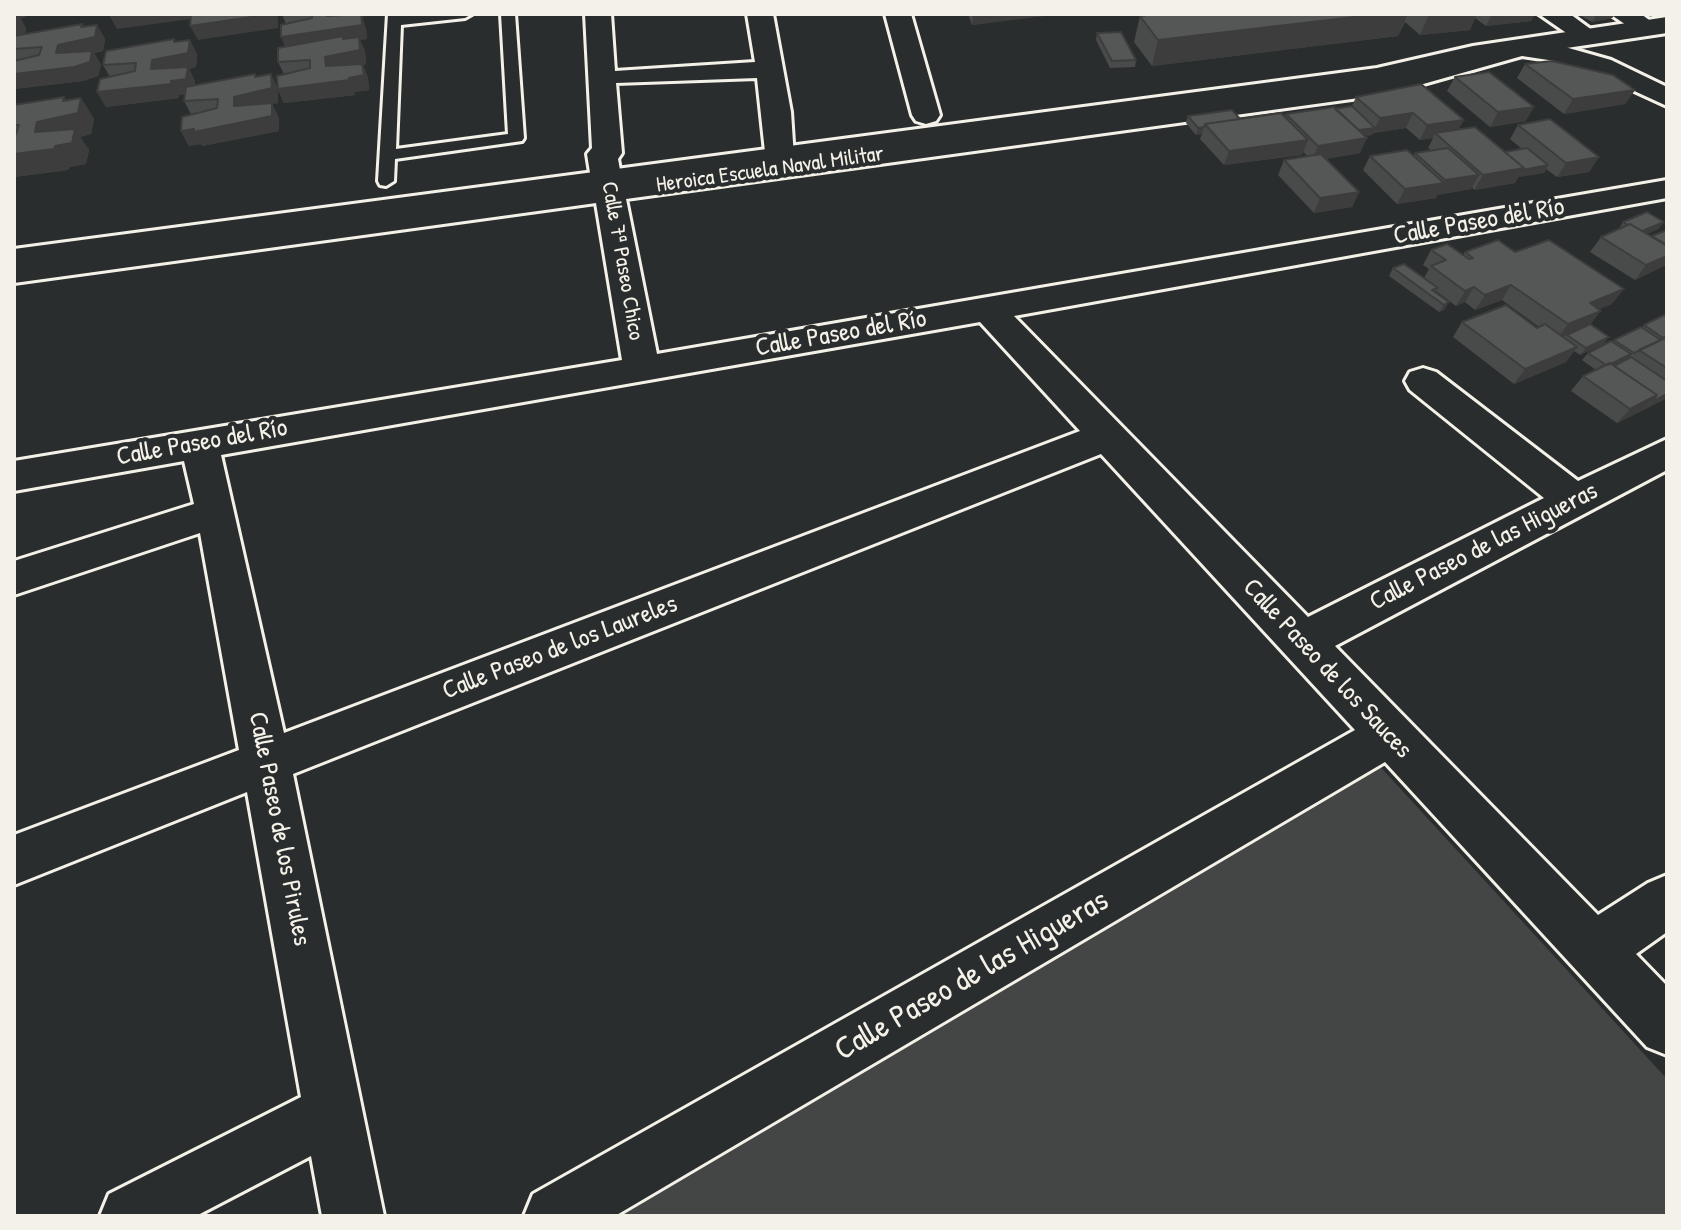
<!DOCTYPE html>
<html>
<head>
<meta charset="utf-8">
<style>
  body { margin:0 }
  #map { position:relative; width:1681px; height:1230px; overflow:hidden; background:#2a2d2e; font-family:"Patrick Hand",sans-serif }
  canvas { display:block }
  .frame { position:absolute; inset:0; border:16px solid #f4f1e8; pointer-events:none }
</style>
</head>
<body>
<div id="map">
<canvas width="1681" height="1230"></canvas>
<div class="frame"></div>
</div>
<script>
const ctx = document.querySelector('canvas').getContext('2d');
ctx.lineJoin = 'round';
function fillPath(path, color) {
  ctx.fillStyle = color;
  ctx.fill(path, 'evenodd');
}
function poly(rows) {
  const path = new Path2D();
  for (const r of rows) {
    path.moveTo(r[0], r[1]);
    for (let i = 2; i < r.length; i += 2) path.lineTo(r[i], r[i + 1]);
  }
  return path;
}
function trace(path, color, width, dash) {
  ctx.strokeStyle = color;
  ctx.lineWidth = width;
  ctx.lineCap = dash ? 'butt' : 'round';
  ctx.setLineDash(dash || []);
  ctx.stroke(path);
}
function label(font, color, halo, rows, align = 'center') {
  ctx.font = font + ' "Patrick Hand",sans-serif';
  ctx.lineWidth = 8;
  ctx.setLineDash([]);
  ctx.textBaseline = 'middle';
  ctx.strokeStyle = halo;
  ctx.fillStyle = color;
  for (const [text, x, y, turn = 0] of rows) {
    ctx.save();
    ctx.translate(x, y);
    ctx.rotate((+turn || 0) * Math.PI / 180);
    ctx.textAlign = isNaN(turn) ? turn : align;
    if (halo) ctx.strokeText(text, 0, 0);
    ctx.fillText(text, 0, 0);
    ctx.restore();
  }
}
const green = poly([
  [1362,747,1667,1079,1667,1216,538,1216]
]);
const service = poly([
  [388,14,472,14,465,18,401,25,396,149,508,134,501,14,515,14,524,138,522,141,395,159,394,181,386,186,380,185,378,181,388,14]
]);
const minor = poly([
  [585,14,611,14,615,71,755,62,747,14,773,14,791,112,794,158,1386,78,1521,40,1558,45,1611,60,1667,87,1667,106,1593,72,1555,61,1522,56,1388,94,626,199,657,354,1667,180,1667,198,1014,316,1308,617,1544,498,1410,390,1405,381,1410,372,1423,368,1436,372,1578,481,1667,439,1667,470,1335,646,1598,915,1648,883,1667,875,1667,932,1636,954,1667,986,1667,1055,1647,1047,1385,762,615,1216,524,1216,533,1194,1355,730,1101,454,293,774,384,1216,322,1216,311,1156,196,1216,100,1216,109,1194,301,1097,247,792,14,885,14,835,239,750,200,533,14,595,14,561,194,504,184,461,14,491,14,461,622,360,596,203,14,283,14,263,592,185,587,154,592,148,585,14],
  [757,78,766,161,622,181,618,159,622,153,616,83,757,78],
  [980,322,1080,431,284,733,221,455,980,322],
  [885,14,911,14,940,115,936,121,926,124,916,121,912,115,885,14],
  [1539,14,1570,14,1600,36,1596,41,1578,41,1539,14],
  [1610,14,1641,14,1660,28,1656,33,1638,33,1610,14]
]);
const primary = poly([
  [1667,17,1667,33,1473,62,1377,84,14,269,14,249,1377,68,1473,46,1667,17]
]);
const wall = poly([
  [14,14,26,14,25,17,20,18,26,28,25,34,82,24,83,27,97,25,105,39,103,51,94,53,101,65,98,76,83,81,14,89],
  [282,14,364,14,364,16,362,17,366,29,367,39,360,40,365,51,366,64,363,65,368,78,369,90,354,92,355,95,284,103,278,90,278,103,272,104,279,118,279,131,202,146,201,144,189,146,181,131,191,114,184,101,185,94,179,95,179,98,106,107,97,92,110,77,103,65,176,42,197,54,196,67,189,69,195,81,195,85,255,74,257,77,278,88,284,74,278,62,285,47,286,24],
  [968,14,1059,14,972,25],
  [1156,14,1535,14,1531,21,1486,26,1475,18,1470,30,1420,35,1405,22,1398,36,1152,66,1134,42,1140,16],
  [1578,14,1615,14,1612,18,1592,22],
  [1097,33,1136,60,1135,67,1110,68,1096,40],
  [1525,64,1635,90,1625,104,1564,114,1517,78],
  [1455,77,1526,121,1490,127,1447,91],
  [1421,84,1458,129,1505,152,1522,149,1510,139,1518,125,1599,157,1589,172,1557,177,1546,169,1544,173,1518,177,1515,183,1474,190,1472,187,1471,189,1437,195,1436,198,1397,204,1363,170,1370,156,1414,155,1415,153,1431,150,1428,148,1433,138,1420,140,1406,128,1373,133,1372,135,1365,136,1360,153,1326,159,1359,192,1352,207,1314,213,1278,175,1284,160,1308,156,1303,152,1302,155,1224,165,1200,139,1202,134,1196,135,1186,123,1188,116,1240,119,1285,117,1286,114,1352,106,1356,97],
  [81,98,94,119,91,134,80,137,89,150,86,164,70,167,68,170,14,177,14,105],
  [1623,222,1664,222,1658,229,1647,234,1652,237,1667,230,1667,263,1664,266,1635,280,1590,252,1601,237,1618,230],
  [1431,250,1463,255,1465,252,1515,252,1612,304,1599,309,1590,325,1609,337,1603,344,1580,355,1574,351,1566,362,1514,384,1453,337,1462,322,1537,328,1539,327,1502,300,1475,310,1465,302,1456,306,1436,291,1435,293,1449,302,1444,310,1439,312,1389,276,1393,268,1424,278,1429,269,1423,265],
  [1667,315,1667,398,1617,423,1571,391,1583,376,1596,370,1582,360,1588,353]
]);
const shadedWall = poly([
  [14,14,26,14,25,17,20,18,26,28,23,41,14,42],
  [118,14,198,14,198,18,117,29,109,15],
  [272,14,276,14,278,18,278,28,198,40,190,26],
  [326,14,364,14,364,16,362,17,366,29,367,39,360,40,365,51,366,64,363,65,368,78,369,90,354,92,355,95,284,103,278,90,278,103,272,104,279,118,279,131,202,146,201,144,189,146,181,131,234,106,234,97,255,77,255,74,262,88,271,74,278,89,326,66,287,51,281,37],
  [973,14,1059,14,972,25],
  [1380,14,1408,14,1398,36,1152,66,1158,40],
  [1477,14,1470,30,1420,35,1429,15],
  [1492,14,1535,14,1531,21,1486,26],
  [1602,14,1615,14,1612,18,1592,22,1596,15],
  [82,24,90,38,97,25,105,39,103,51,94,53,101,65,98,76,83,81,14,89,14,74,56,53,58,45,81,27],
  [174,39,182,54,190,40,197,54,196,67,189,69,195,81,194,93,179,95,179,98,106,107,97,92,151,69,152,60,174,42],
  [1635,90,1625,104,1564,114,1573,99],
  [64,97,75,114,81,98,94,119,91,134,80,137,89,150,86,164,70,167,68,170,14,177,14,154,35,132,37,122,63,101],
  [1534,107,1526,121,1490,127,1498,112],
  [1413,113,1406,128,1373,133,1372,135,1349,139,1352,131,1375,128,1380,118],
  [1464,120,1456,134,1435,133,1433,138,1420,140,1427,125],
  [1204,127,1202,134,1196,135,1198,128],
  [1367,138,1360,153,1312,161,1318,146],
  [1308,140,1302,155,1224,165,1229,151],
  [1599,157,1589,172,1557,177,1566,163],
  [1548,165,1544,173,1518,177,1515,183,1474,190,1483,175],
  [1479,175,1471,189,1437,195,1436,198,1397,204,1405,189,1444,183,1445,180],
  [1359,192,1352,207,1314,213,1320,198],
  [1664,222,1658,229,1634,240,1640,232],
  [1667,256,1667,263,1664,266,1635,280,1646,265],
  [1511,285,1502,300,1475,310,1485,295],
  [1474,287,1465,302,1456,306,1465,291],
  [1624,289,1612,304,1579,318,1590,303],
  [1449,302,1444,310,1439,312,1444,305],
  [1601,311,1590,325,1557,339,1568,324],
  [1609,337,1603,344,1580,355,1586,348],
  [1577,347,1566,362,1514,384,1525,369],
  [1631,354,1625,361,1607,371,1608,366],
  [1667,394,1667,398,1645,409,1652,402],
  [1657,395,1644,410,1617,423,1630,409]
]);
const building = poly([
  [194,14,272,14,190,26,191,15,194,14],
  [312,14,326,14,327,16,361,14,362,25,281,37,281,25,312,18,312,14],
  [1156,14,1380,14,1158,40,1140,16,1156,14],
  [82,24,81,27,97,25,95,37,58,45,56,53,92,51,90,62,74,67,14,74,14,61,39,55,42,47,14,49,14,36,82,24],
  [1121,32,1136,60,1112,61,1097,33,1121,32],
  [343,36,343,39,359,37,360,50,325,57,326,66,362,64,364,75,349,78,349,80,278,89,277,76,310,68,310,60,278,62,278,48,343,36],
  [174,39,174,42,190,40,188,53,152,60,151,69,188,67,186,79,171,81,171,84,97,92,100,79,135,71,136,63,103,65,106,51,174,39],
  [1552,61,1613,75,1635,90,1573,99,1525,64,1552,61],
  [1489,72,1534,107,1498,112,1455,77,1489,72],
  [255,74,255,77,271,74,272,88,234,97,234,106,272,103,272,116,194,132,194,129,181,131,182,117,217,108,218,99,184,101,186,87,255,74],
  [1421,84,1464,120,1427,125,1413,113,1380,118,1356,97,1421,84],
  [64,97,63,101,81,98,78,113,37,122,35,132,75,129,72,143,55,146,54,149,14,154,14,135,16,134,19,125,14,125,14,105,64,97],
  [1352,106,1375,128,1359,130,1335,109,1352,106],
  [1334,107,1367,138,1318,146,1286,114,1334,107],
  [1232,110,1240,119,1205,124,1204,127,1198,128,1188,116,1232,110],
  [1281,113,1308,140,1229,151,1205,124,1281,113],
  [1550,119,1599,157,1566,163,1518,125,1550,119],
  [1475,127,1524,168,1483,175,1435,133,1475,127],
  [1448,148,1479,175,1445,180,1415,153,1448,148],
  [1527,148,1548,165,1523,170,1524,168,1505,152,1527,148],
  [1407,150,1444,183,1405,189,1370,156,1407,150],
  [1321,154,1359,192,1320,198,1284,160,1321,154],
  [1647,212,1664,222,1642,231,1630,224,1628,225,1623,222,1647,212],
  [1630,224,1667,246,1667,256,1646,265,1601,237,1630,224],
  [1667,230,1667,245,1652,236,1667,230],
  [1498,240,1515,252,1549,240,1624,289,1590,303,1601,311,1568,324,1511,285,1485,295,1474,287,1465,291,1431,266,1446,260,1431,250,1447,244,1469,259,1473,258,1465,252,1498,240],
  [1404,264,1438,288,1432,290,1449,302,1444,305,1393,268,1404,264],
  [1506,305,1537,328,1545,324,1577,347,1525,369,1462,322,1506,305],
  [1664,315,1667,317,1667,336,1663,338,1644,325,1664,315],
  [1590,324,1609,337,1586,348,1567,335,1590,324],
  [1641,327,1661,340,1634,353,1614,340,1641,327],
  [1667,337,1667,368,1639,350,1667,337],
  [1611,341,1631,354,1611,364,1606,365,1588,353,1611,341],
  [1631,357,1667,381,1667,394,1652,402,1657,395,1614,366,1631,357],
  [1610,363,1657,395,1630,409,1583,376,1610,363]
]);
const farStreetnames = [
  ["Heroica Escuela Naval Militar",770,170,-8],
  ["Calle 7ª Paseo Chico",622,261,80]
];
const streetNames = [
  ["Calle Paseo del Río",1479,222,-10],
  ["Calle Paseo del Río",841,334,-10],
  ["Calle Paseo del Río",202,443,-10],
  ["Calle Paseo de las Higueras",1484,547,-27],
  ["Calle Paseo de los Laureles",560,648,-21],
  ["Calle Paseo de los Sauces",1327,669,47],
  ["Calle Paseo de los Pirules",279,829,79]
];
const nearStreetnames = [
  ["Calle Paseo de las Higueras",972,976,-30]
];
fillPath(green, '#444645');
trace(service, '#f4f1e8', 6);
trace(minor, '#f4f1e8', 6);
trace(primary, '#f4f1e8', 6);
fillPath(service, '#2a2d2e');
fillPath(minor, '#2a2d2e');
fillPath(primary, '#2a2d2e');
fillPath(wall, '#494b4a');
fillPath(shadedWall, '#3c3d3c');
fillPath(building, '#555756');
trace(building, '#3c3d3c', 2);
label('22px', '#f4f1e8', '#2a2d2e', farStreetnames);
label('26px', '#f4f1e8', '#2a2d2e', streetNames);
label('32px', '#f4f1e8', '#2a2d2e', nearStreetnames);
</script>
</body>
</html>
